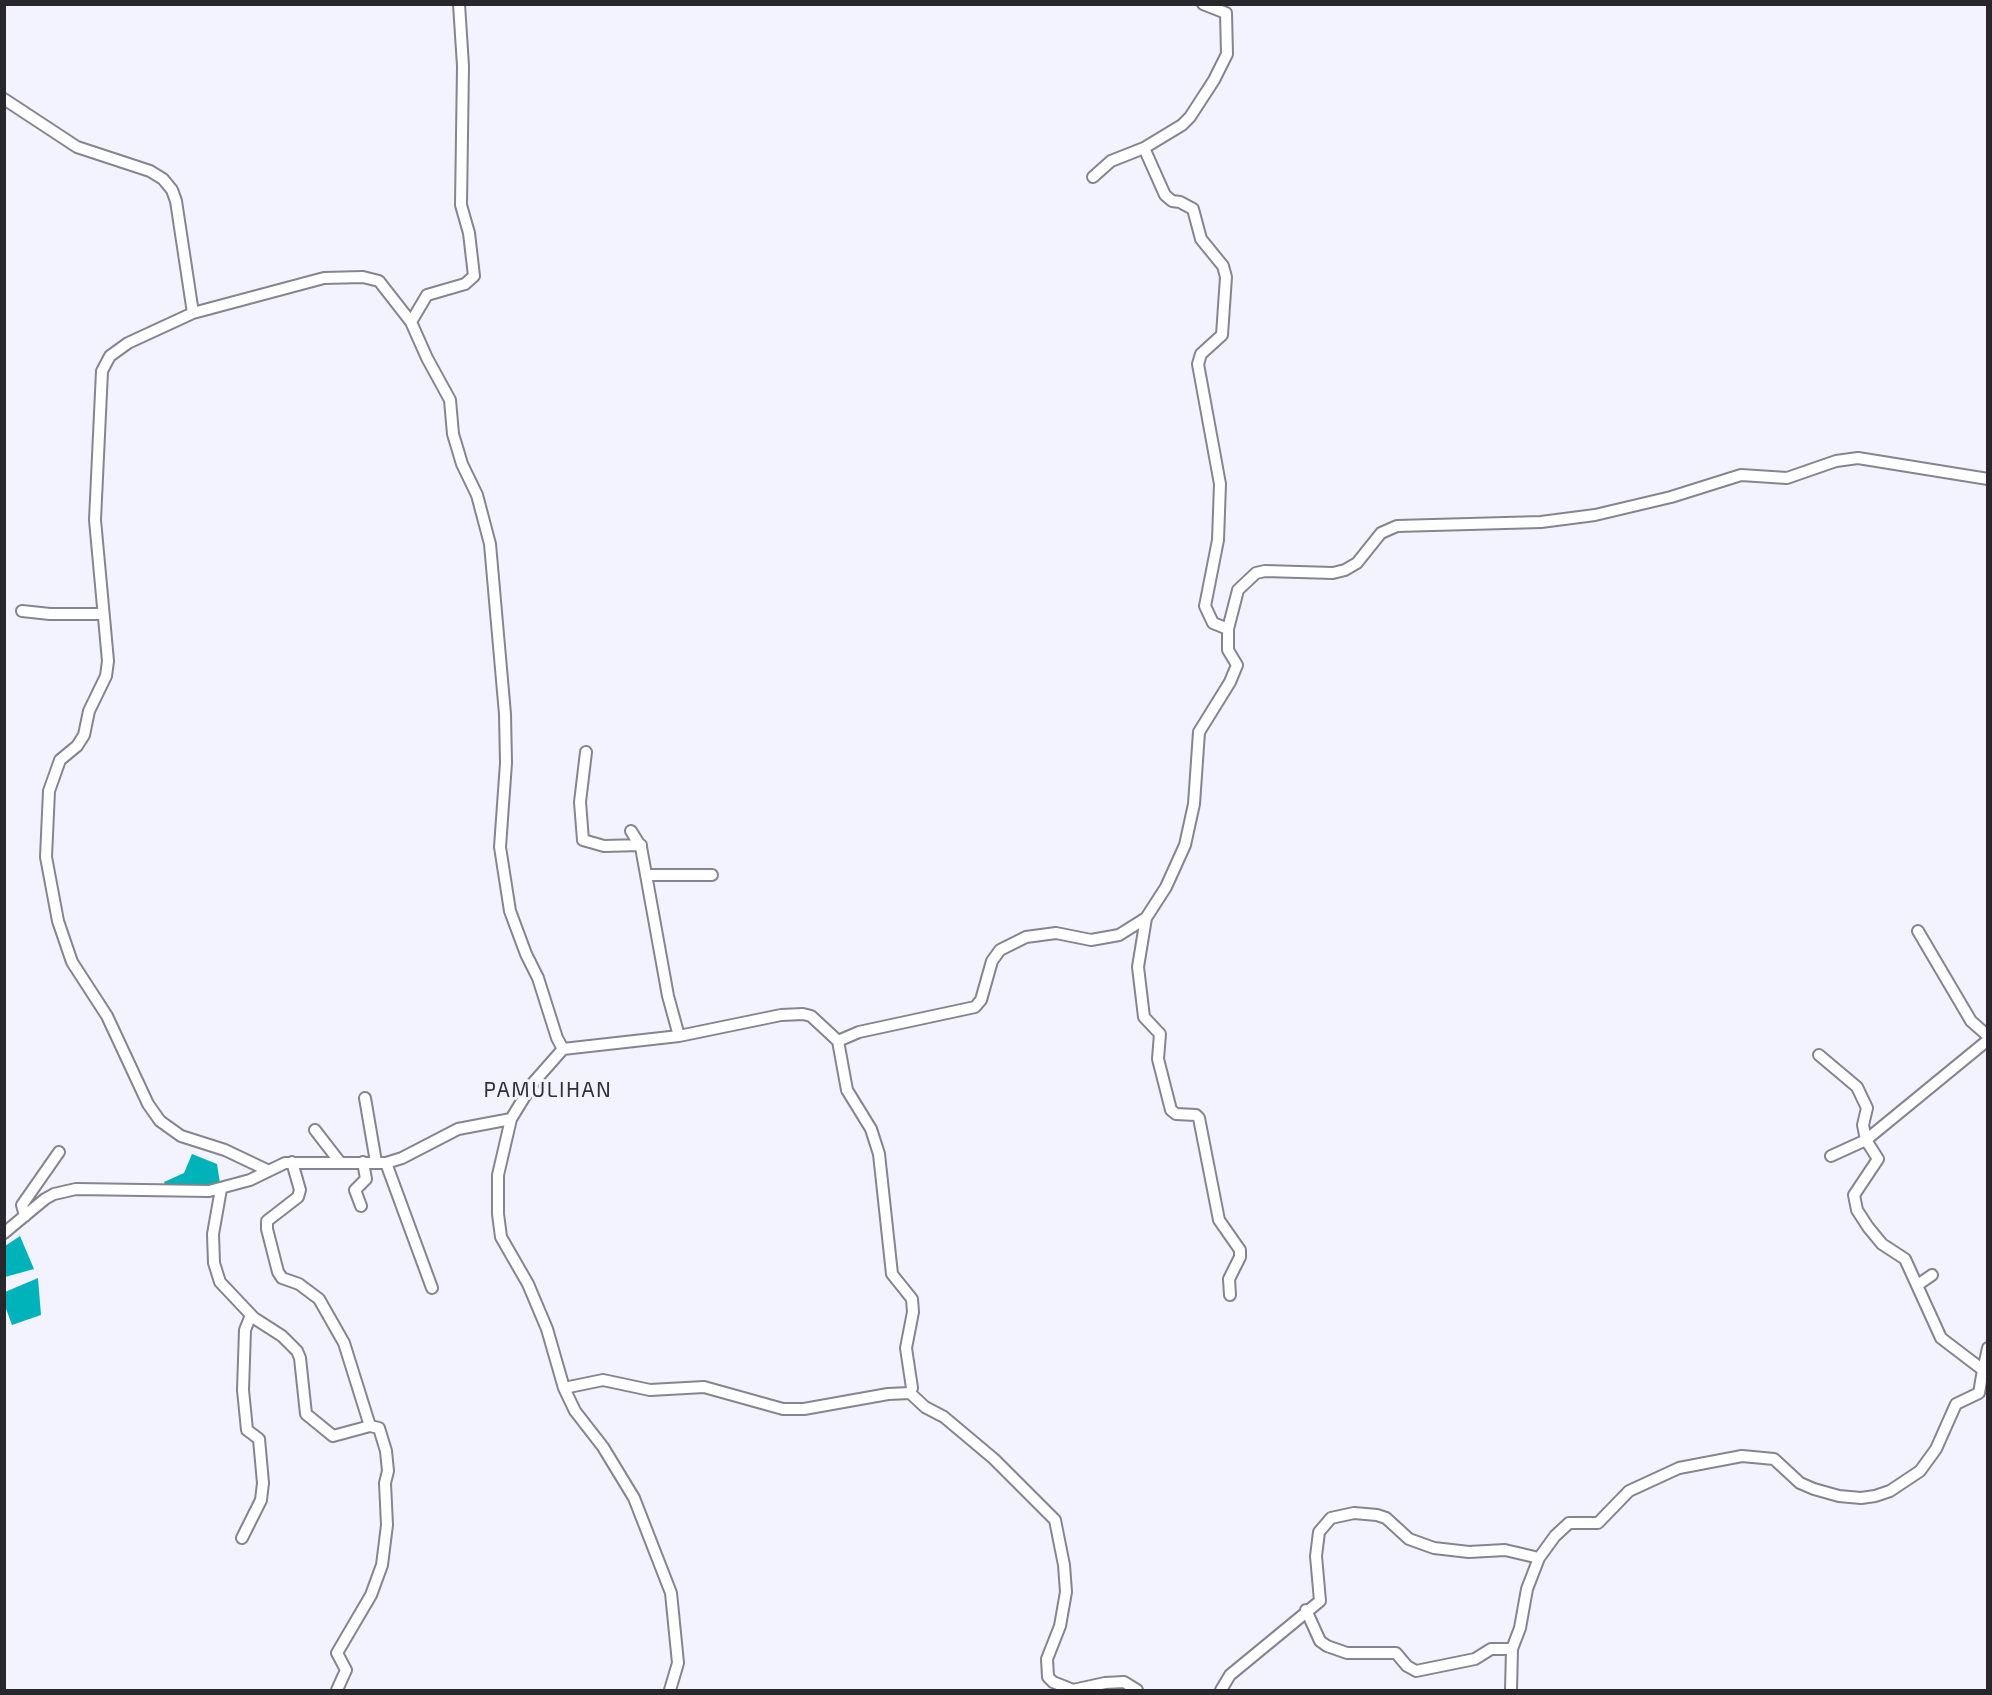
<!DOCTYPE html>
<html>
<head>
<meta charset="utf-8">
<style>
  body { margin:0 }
  #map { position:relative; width:1992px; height:1695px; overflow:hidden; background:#f3f2ff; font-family:"Exo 2",sans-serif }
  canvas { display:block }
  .frame { position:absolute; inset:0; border:6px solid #28272c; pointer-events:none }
</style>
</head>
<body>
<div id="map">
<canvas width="1992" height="1695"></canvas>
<div class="frame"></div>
</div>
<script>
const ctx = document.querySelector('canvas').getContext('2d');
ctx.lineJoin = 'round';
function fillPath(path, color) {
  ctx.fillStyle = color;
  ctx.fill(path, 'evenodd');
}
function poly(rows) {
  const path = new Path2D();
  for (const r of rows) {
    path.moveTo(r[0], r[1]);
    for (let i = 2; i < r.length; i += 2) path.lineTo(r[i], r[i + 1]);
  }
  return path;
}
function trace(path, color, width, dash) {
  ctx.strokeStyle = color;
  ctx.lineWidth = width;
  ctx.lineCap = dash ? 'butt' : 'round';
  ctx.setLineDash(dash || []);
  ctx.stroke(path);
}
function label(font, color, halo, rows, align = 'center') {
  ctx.font = font + ' "Exo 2",sans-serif';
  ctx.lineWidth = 6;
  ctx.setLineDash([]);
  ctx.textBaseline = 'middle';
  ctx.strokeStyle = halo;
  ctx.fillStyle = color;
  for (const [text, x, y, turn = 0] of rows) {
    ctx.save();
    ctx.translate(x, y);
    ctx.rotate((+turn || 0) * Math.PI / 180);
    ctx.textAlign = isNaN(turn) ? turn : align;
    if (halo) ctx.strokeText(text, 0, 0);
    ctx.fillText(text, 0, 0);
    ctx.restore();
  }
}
const water = poly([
  [192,1154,217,1164,220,1183,166,1188,164,1182,184,1173],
  [20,1236,34,1269,5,1277,5,1246],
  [38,1278,41,1315,12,1325,5,1306,5,1292]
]);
const minor = poly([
  [459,4,463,66,461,205,469,233,474,276,465,284,427,295,411,322,427,358,450,400,453,434,462,464,477,495,490,544,505,714,506,763,500,847,510,911,526,954,538,978,557,1038,563,1049],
  [1203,4,1226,13,1227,54,1214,80,1190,117,1182,125,1144,148,1165,195,1172,201,1180,202,1193,209,1201,239,1223,266,1226,277,1222,335,1201,354,1198,364,1220,484,1218,540,1205,606,1213,623,1228,629],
  [4,99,77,147,150,171,163,179,172,190,176,201,193,313,128,343,110,356,102,371,95,520,108,661,106,676,89,711,84,735,77,746,60,760,49,791,46,857,58,921,72,962,107,1016,148,1104,160,1121,181,1136,225,1150,267,1170],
  [1093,177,1111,161,1144,148],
  [193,313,324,278,363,277,379,281,411,322],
  [22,611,50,614,103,614],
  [586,752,580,802,583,840,604,846,641,845],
  [631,831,641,847,668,996,679,1036],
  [647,875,712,875],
  [1146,918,1138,967,1144,1017,1160,1034,1158,1059,1171,1110,1176,1114,1196,1115,1199,1118,1219,1220,1240,1250,1240,1257,1229,1279,1230,1295],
  [1918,931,1971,1021,1988,1036],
  [838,1041,847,1090,871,1129,879,1154,892,1274,912,1299,913,1312,906,1348,912,1388,910,1393],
  [1819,1055,1857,1087,1867,1108,1863,1125,1866,1140,1831,1156],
  [365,1098,376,1162],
  [511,1119,498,1175,498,1214,501,1237,528,1284,547,1329,564,1388,575,1411,603,1447,634,1498,671,1593,678,1663,670,1690],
  [315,1130,339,1161],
  [292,1162,300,1190,298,1197,267,1221,267,1229,278,1272,282,1278,299,1284,319,1299,344,1343,370,1426,379,1428,386,1451,388,1471,385,1483,387,1525,382,1565,371,1595,337,1653,346,1670,337,1690],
  [386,1163,432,1288],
  [221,1189,213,1234,214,1263,220,1282,254,1318,282,1336,297,1351,300,1358,306,1414,333,1436,370,1426],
  [361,1206,355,1190,366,1179,363,1162],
  [25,1216,22,1205,59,1152],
  [4,1233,45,1199,54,1194,76,1189,209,1191,250,1180,285,1163,386,1163,402,1158,458,1129,511,1119,533,1083,563,1049,679,1036,781,1015,803,1014,811,1016,838,1041,859,1032,975,1007,981,1000,992,961,1000,950,1026,937,1056,933,1091,940,1119,935,1146,918,1166,887,1185,845,1194,804,1199,732,1230,682,1237,665,1228,650,1228,629,1238,590,1256,573,1265,571,1333,573,1345,570,1357,563,1381,533,1397,526,1541,522,1595,515,1671,497,1741,475,1787,478,1836,461,1858,458,1988,479],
  [1919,1284,1932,1275],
  [1983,1370,1988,1348],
  [564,1388,603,1380,650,1390,704,1387,783,1409,804,1409,888,1394,910,1393,925,1407,944,1417,994,1459,1055,1520,1064,1565,1066,1592,1060,1626,1047,1659,1048,1677,1053,1682,1073,1690,1105,1683,1124,1682,1137,1690],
  [242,1538,261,1500,263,1483,259,1439,247,1430,243,1390,245,1330,251,1315],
  [1306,1610,1320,1641,1327,1646,1347,1653,1396,1653,1407,1666,1416,1671,1475,1659,1491,1649,1512,1649],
  [1221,1690,1230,1675,1320,1601,1316,1556,1319,1532,1331,1518,1354,1513,1377,1515,1386,1518,1409,1539,1434,1548,1469,1552,1505,1550,1539,1558],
  [1511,1690,1512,1649,1520,1628,1527,1589,1539,1558,1555,1536,1569,1523,1598,1523,1629,1491,1679,1468,1742,1456,1774,1459,1800,1483,1814,1489,1839,1496,1861,1498,1875,1496,1890,1491,1920,1471,1936,1449,1956,1404,1979,1393,1983,1370,1941,1338,1905,1259,1882,1244,1868,1227,1857,1210,1854,1195,1878,1159,1866,1140,1988,1040]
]);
const quarterNames = [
  ["PAMULIHAN",548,1090]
];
fillPath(water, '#00b2b9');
trace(minor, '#85848f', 14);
trace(minor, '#fff', 10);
ctx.letterSpacing = '1.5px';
label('21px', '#31313a', '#f3f2ff', quarterNames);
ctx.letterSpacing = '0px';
</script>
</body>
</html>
